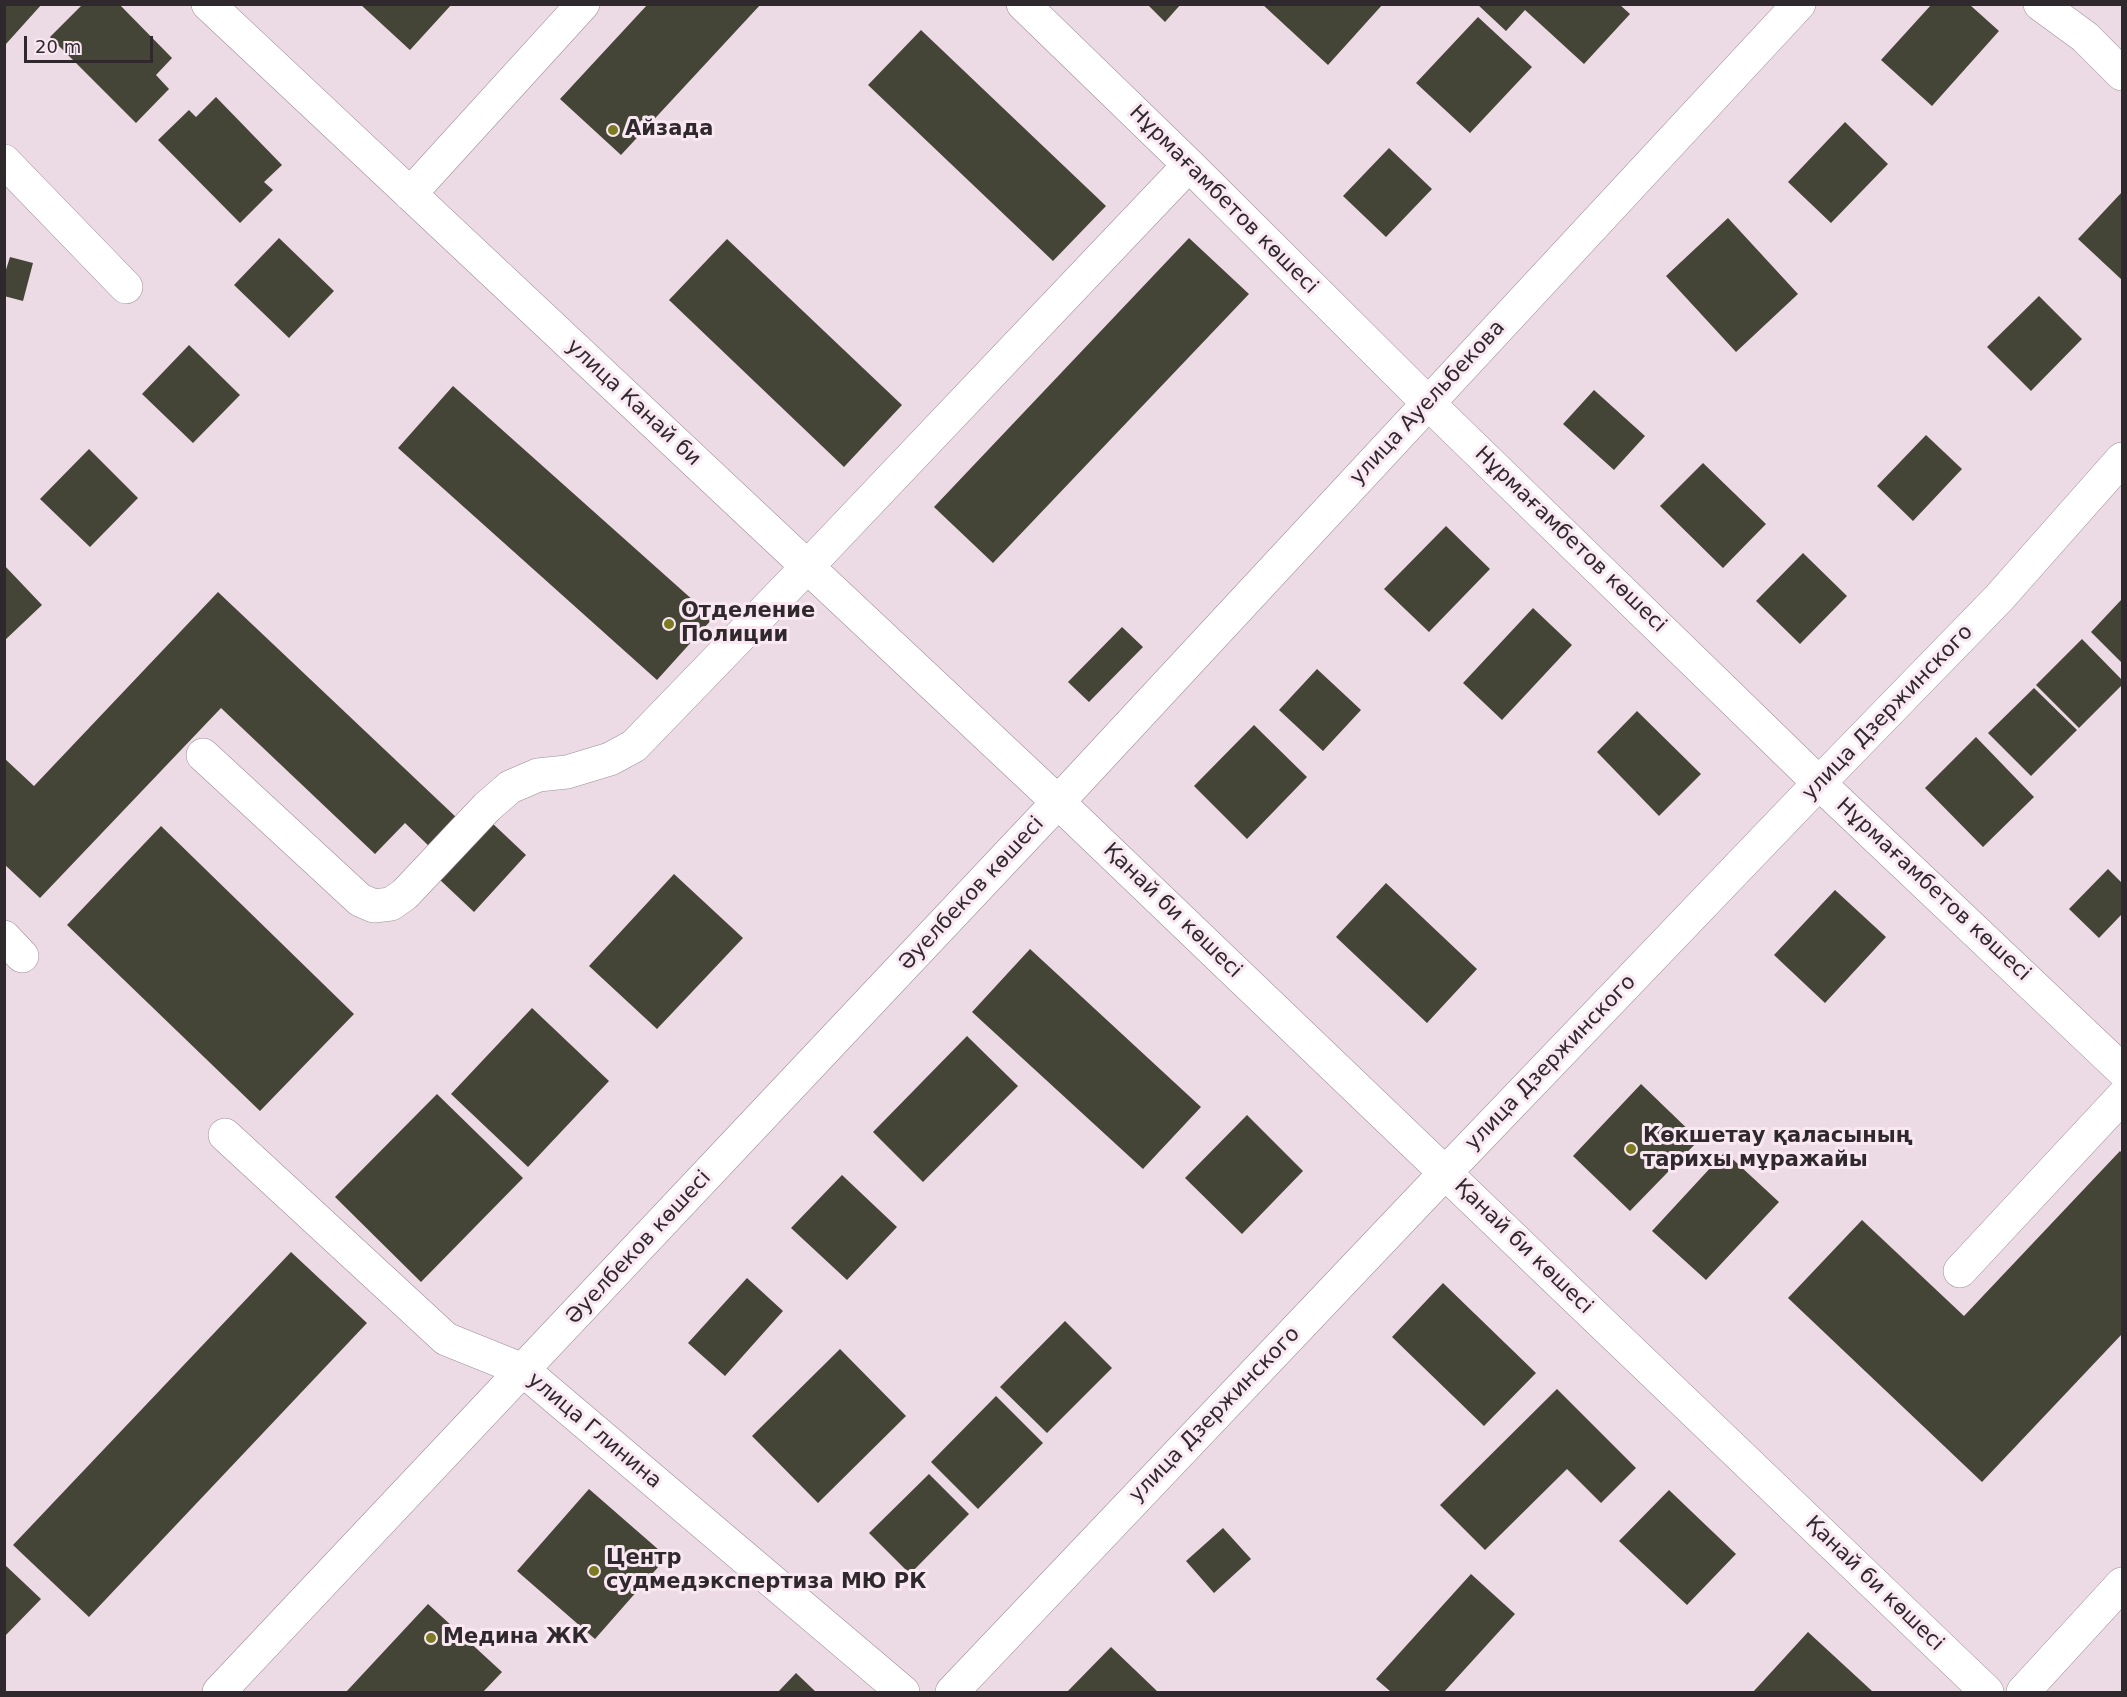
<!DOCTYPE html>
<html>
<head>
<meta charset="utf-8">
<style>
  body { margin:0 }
  #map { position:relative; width:2127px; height:1697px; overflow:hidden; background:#ecdbe4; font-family:"DejaVu Sans",sans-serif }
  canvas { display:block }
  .frame { position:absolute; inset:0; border:6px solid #2f292d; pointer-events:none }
  .scale { position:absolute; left:24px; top:36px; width:129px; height:27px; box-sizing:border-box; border:3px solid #2f292d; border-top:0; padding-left:8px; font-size:18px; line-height:21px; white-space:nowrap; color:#2f292d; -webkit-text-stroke:4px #f9e8f1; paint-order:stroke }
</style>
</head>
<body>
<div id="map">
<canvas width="2127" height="1697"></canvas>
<div class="frame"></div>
<div class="scale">20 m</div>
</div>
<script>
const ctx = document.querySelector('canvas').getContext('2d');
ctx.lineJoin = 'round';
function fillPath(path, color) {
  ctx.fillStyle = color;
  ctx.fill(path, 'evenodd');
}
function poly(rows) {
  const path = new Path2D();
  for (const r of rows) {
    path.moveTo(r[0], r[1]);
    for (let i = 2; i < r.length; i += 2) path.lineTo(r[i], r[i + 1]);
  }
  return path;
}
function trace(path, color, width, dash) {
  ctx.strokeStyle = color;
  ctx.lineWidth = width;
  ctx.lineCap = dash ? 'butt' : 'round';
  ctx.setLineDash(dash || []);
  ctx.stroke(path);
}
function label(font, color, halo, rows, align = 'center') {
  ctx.font = font + ' "DejaVu Sans",sans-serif';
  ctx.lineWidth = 6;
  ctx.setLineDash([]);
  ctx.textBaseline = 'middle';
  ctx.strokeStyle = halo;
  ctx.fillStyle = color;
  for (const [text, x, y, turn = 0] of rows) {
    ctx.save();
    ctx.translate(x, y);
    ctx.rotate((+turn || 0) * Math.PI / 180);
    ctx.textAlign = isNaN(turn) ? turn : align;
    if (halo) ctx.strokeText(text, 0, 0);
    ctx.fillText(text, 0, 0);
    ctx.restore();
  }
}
const building = poly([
  [4,4,42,4,6,44,4,43],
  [83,4,119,4,172,58,156,75,169,89,136,123,50,37],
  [360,4,452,4,410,50],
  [648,4,761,4,621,155,560,99],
  [1147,4,1181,4,1165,22],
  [1262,4,1383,4,1328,65],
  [1477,4,1619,4,1630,14,1584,64,1525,10,1506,31],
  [1931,5,1970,5,1999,31,1932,106,1881,60],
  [1478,17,1532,67,1470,133,1416,83],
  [921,30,1106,206,1053,261,868,85],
  [216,97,282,165,264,182,273,190,240,223,158,140,189,110,196,117],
  [1845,122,1888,164,1831,223,1788,182],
  [1389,148,1432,189,1386,237,1343,196],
  [2122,192,2122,280,2078,239],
  [1728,218,1798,294,1736,352,1666,276],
  [279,238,334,291,289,338,234,285],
  [1189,238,1249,294,993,563,934,507],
  [727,239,902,405,844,467,669,300],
  [10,257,33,263,23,301,4,296,4,276],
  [2039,296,2082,339,2031,391,1987,347],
  [189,345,240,395,193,443,142,394],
  [453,386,713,618,657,680,398,448],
  [1594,390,1645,436,1614,470,1563,424],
  [1926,435,1962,469,1913,521,1877,486],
  [89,449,138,498,90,547,40,499],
  [1703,463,1766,524,1723,568,1660,506],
  [1446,526,1490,569,1429,632,1384,589],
  [1803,553,1847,596,1800,644,1756,601],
  [4,565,42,605,4,641],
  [218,592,458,819,431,848,405,823,375,854,221,708,40,898,4,864,4,758,34,786],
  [2122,599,2122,663,2091,632],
  [1533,608,1572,645,1502,720,1463,683],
  [1122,627,1143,647,1089,702,1068,682],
  [2082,639,2122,680,2122,685,2079,728,2036,685],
  [1317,669,1361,710,1323,751,1279,710],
  [2034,688,2077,730,2031,776,1988,733],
  [1637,711,1701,774,1659,816,1597,752],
  [1254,725,1307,777,1247,839,1194,786],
  [1976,737,2034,797,1983,847,1925,788],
  [491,822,526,855,474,912,439,879],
  [161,826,354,1014,260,1111,67,925],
  [2108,869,2122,883,2122,914,2099,938,2069,909],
  [674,874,743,938,657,1029,589,966],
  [1386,883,1477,969,1427,1023,1336,937],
  [1835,890,1886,937,1825,1003,1774,955],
  [1030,949,1201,1107,1143,1169,972,1012],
  [532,1008,609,1081,528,1167,451,1094],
  [967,1036,1018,1086,923,1182,873,1132],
  [1641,1084,1699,1140,1630,1211,1573,1156],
  [437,1094,523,1178,421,1282,335,1197],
  [1247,1115,1303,1171,1242,1234,1185,1178],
  [2120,1151,2122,1153,2122,1334,1982,1482,1788,1298,1862,1220,1964,1316],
  [1725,1152,1779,1202,1706,1280,1652,1231],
  [842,1175,897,1227,847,1280,791,1228],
  [291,1252,367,1323,89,1617,13,1545],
  [747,1278,783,1311,725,1376,688,1343],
  [1443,1283,1536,1373,1484,1426,1392,1337],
  [1065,1321,1112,1368,1047,1433,1000,1387],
  [840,1349,906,1416,818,1503,752,1436],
  [1557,1389,1636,1468,1601,1503,1567,1469,1485,1550,1440,1505],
  [996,1396,1043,1443,978,1509,931,1462],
  [929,1474,969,1514,910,1574,869,1533],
  [589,1489,667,1557,595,1639,517,1571],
  [1669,1490,1736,1554,1687,1605,1619,1541],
  [1223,1528,1251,1559,1214,1593,1186,1561],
  [4,1564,41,1599,4,1637],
  [1471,1574,1515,1614,1444,1692,1391,1692,1376,1679],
  [428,1604,502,1672,483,1692,346,1692],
  [1808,1632,1872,1691,1870,1692,1753,1692],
  [1111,1647,1158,1692,1067,1692],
  [796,1673,816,1692,778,1692]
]);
const minor = poly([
  [208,4,1058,802,1987,1692],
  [1023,4,1189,165,1428,403,1819,783,2122,1070],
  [2040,4,2085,37,2122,74],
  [4,161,126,287],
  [410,194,583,4],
  [203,755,360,900,374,906,391,904,405,894,487,807,510,787,538,775,567,772,610,759,634,746,807,567,1189,165],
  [4,937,22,956],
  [225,1135,446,1339,523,1370,903,1692],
  [1960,1271,2122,1097],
  [219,1692,1058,802,1799,4],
  [952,1692,1445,1173,1819,783,1999,598,2122,459],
  [2023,1692,2122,1584]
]);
const markers = [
  [613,130,6,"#7c7a22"],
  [669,624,6,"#7c7a22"],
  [1631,1149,6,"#7c7a22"],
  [594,1571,6,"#7c7a22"],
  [431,1638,6,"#7c7a22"]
];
const poiNames = [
  ["Айзада",625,130],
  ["Отделение",681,612],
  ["Полиции",681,636],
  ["Көкшетау қаласының",1643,1137],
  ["тарихы мұражайы",1643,1161],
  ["Центр",606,1559],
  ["судмедэкспертиза МЮ РК",606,1583],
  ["Медина ЖК",443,1638]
];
const streetNames = [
  ["Нұрмағамбетов көшесі",1223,200,45],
  ["улица Канай би",633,403,43],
  ["улица Ауельбекова",1428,403,-47],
  ["Нұрмағамбетов көшесі",1570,540,44],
  ["улица Дзержинского",1888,713,-46],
  ["Нұрмағамбетов көшесі",1933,890,43],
  ["Әуелбеков көшесі",972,894,-47],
  ["Қанай би көшесі",1172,911,44],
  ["улица Дзержинского",1551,1063,-46],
  ["Қанай би көшесі",1523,1247,44],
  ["Әуелбеков көшесі",639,1248,-47],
  ["улица Дзержинского",1215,1415,-46],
  ["улица Глинина",594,1431,40],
  ["Қанай би көшесі",1874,1584,44]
];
fillPath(building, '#454537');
trace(minor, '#9d8d95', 34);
trace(minor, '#fff', 33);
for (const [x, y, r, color] of markers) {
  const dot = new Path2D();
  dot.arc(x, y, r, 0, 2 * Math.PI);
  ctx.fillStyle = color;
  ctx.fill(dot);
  trace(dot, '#f9e8f1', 2);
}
label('bold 21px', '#2f292d', '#f9e8f1', poiNames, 'left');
label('21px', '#2f292d', '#f9e8f1', streetNames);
</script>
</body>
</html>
